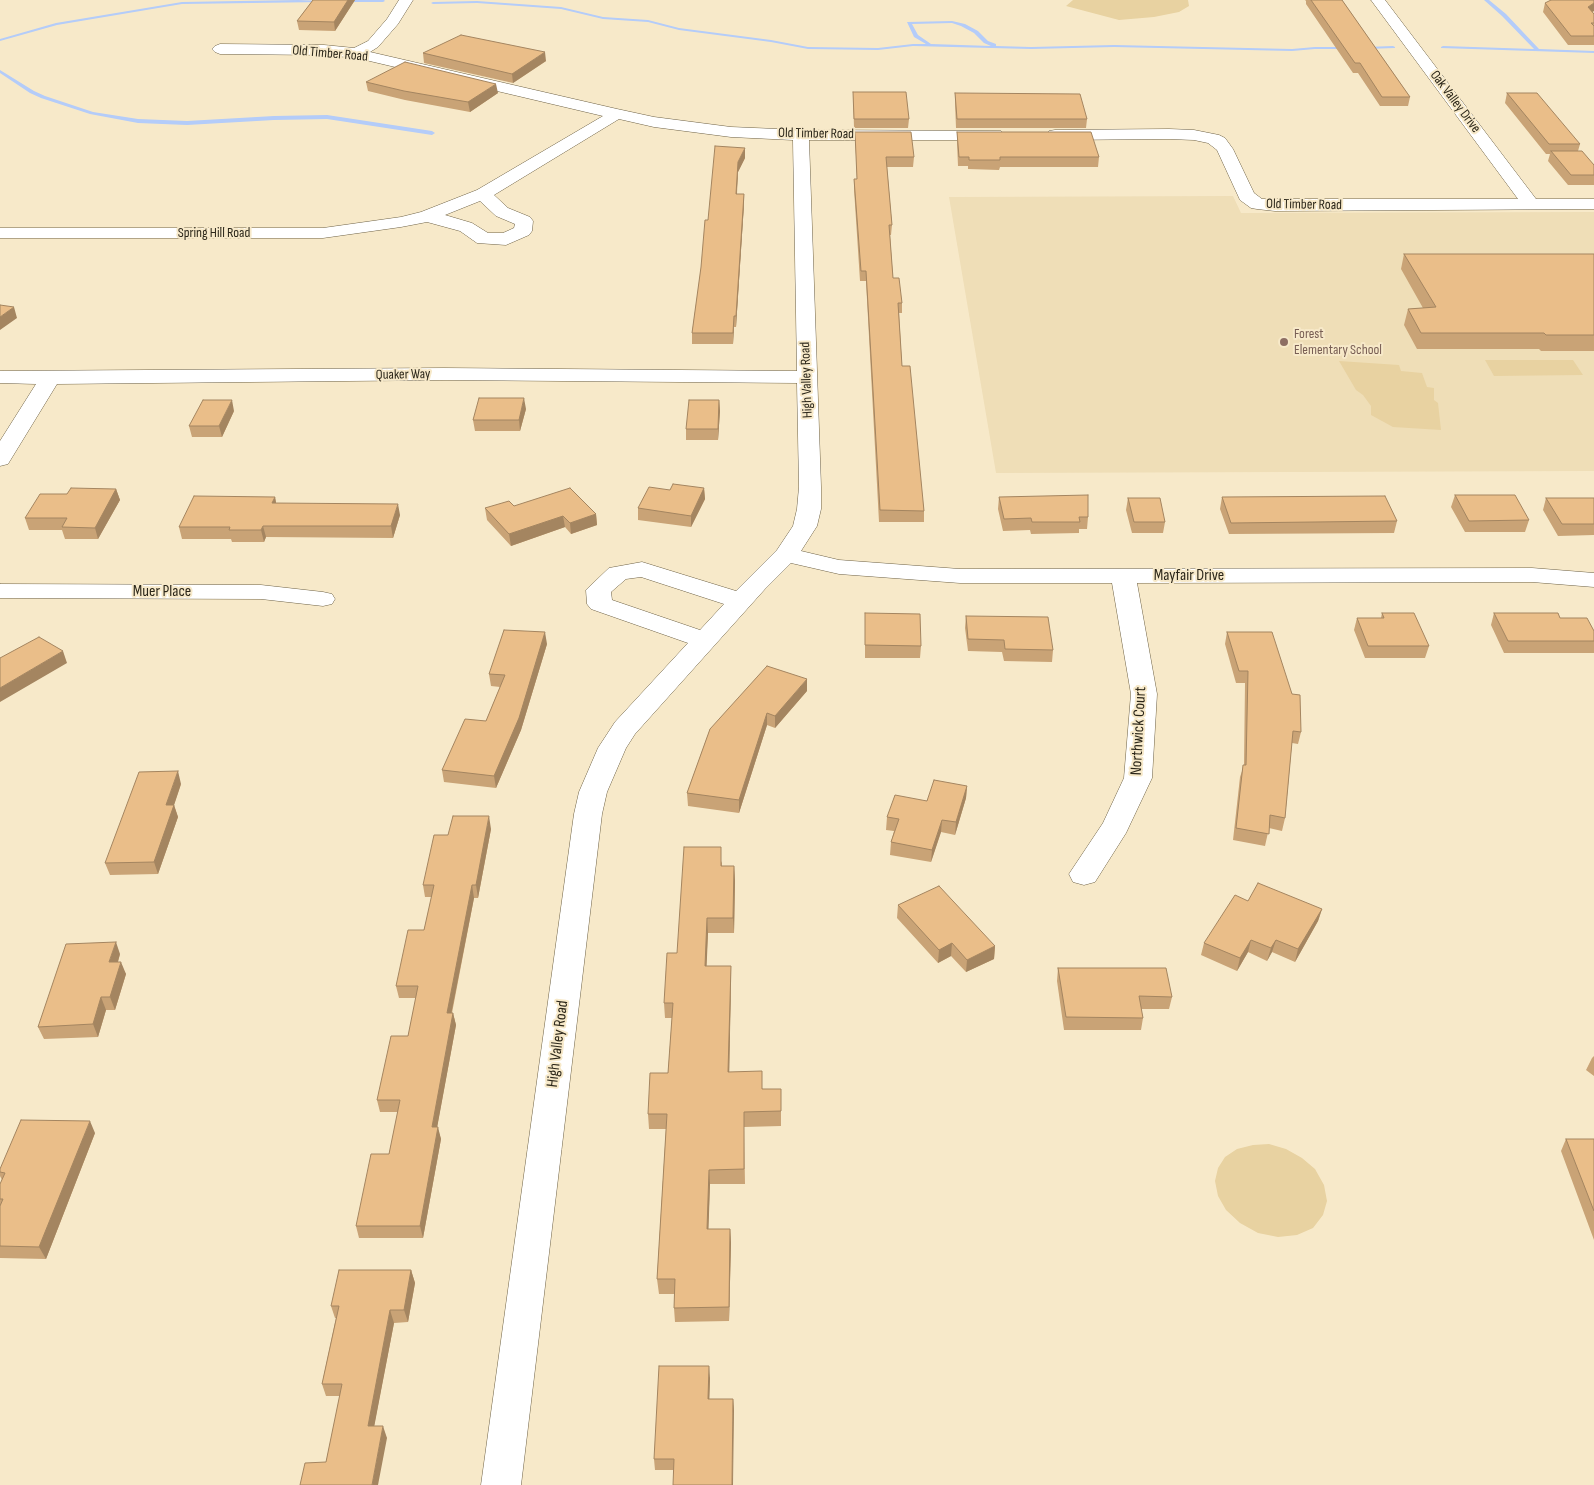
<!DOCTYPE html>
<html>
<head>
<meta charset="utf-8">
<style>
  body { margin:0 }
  canvas { display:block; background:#f7e9c9 }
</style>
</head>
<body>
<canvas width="1594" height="1485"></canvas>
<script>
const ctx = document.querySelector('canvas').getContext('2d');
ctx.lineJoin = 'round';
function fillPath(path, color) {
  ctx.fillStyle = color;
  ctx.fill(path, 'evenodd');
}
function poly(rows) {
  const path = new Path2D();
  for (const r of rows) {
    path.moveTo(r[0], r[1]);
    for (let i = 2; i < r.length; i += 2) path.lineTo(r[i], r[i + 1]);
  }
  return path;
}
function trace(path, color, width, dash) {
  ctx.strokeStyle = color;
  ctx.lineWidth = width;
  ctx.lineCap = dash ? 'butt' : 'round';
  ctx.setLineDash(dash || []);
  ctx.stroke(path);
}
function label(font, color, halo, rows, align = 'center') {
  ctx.font = font + ' "Sofia Sans Condensed",sans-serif';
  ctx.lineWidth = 4;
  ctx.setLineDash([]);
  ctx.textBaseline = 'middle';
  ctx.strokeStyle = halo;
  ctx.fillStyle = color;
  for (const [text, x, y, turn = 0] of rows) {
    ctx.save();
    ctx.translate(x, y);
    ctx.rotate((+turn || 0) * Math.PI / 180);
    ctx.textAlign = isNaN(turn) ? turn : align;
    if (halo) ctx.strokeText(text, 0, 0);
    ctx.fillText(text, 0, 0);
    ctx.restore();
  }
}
const built = poly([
  [1233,196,1241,213,1594,212,1594,471,996,473,949,197]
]);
const green = poly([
  [1073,0,1188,0,1189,6,1179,12,1154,17,1119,20,1066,6],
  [1485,360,1573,360,1583,375,1494,376],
  [1339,361,1399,365,1401,371,1422,373,1427,387,1434,388,1434,400,1438,403,1441,430,1393,427,1371,415,1371,406,1363,395,1356,390],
  [1269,1144,1286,1149,1302,1158,1315,1169,1324,1185,1327,1201,1323,1215,1313,1228,1297,1235,1278,1237,1258,1233,1240,1223,1226,1210,1218,1196,1215,1181,1218,1168,1225,1157,1237,1149,1253,1145]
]);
const stream = poly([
  [298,0,325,1,323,2,182,4,57,25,0,41,0,39,56,23,182,2,298,0],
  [342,0,384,0,385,1,383,2,344,2,342,0],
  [1484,0,1489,0,1506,14,1539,49,1594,51,1594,53,1441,48,1441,47,1443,46,1534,49,1502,16,1484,0],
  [477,1,561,7,603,17,648,20,679,28,771,40,808,47,878,48,913,44,926,44,914,37,907,22,952,21,965,24,978,31,988,41,996,44,996,46,1031,47,1114,45,1292,49,1315,47,1347,47,1349,48,1347,49,1315,49,1292,51,1114,47,1031,49,913,46,878,50,808,49,771,42,679,30,648,22,603,19,561,9,477,3,433,4,431,3,433,2,477,1],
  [952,23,961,26,974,33,984,43,991,46,931,44,918,35,912,24,952,23],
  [1393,46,1395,47,1395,48,1365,49,1363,48,1365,47,1393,46],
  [0,70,34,91,45,96,93,112,138,119,187,121,274,116,327,115,432,131,435,133,432,135,327,119,274,120,187,125,138,123,90,114,41,98,30,93,0,73,0,70]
]);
const street = poly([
  [399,0,413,0,398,24,378,47,370,52,617,109,654,117,731,127,801,130,1001,131,1003,135,1001,139,995,140,809,140,821,487,821,509,817,526,801,551,839,560,960,569,1532,568,1594,573,1594,587,1532,582,1137,583,1157,694,1152,778,1126,833,1095,882,1084,885,1073,882,1069,874,1103,823,1124,778,1131,694,1112,583,960,583,839,574,791,563,765,589,635,734,626,748,607,792,602,814,521,1485,481,1485,574,814,579,792,598,748,615,722,688,643,591,609,587,604,586,590,609,568,642,562,736,591,777,550,793,526,797,509,799,487,797,383,444,380,57,384,8,464,0,466,0,441,36,384,0,383,0,371,444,368,797,371,793,140,731,137,654,127,619,119,494,195,508,208,530,217,533,221,532,231,529,235,506,245,477,243,460,231,427,222,401,227,323,238,0,238,0,228,323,228,401,217,421,212,477,190,603,116,357,58,324,55,220,54,215,52,212,49,215,46,220,44,324,45,354,48,368,41,387,19,399,0],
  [480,201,496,216,515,224,514,228,503,233,488,233,472,223,445,215,480,201],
  [641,577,724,604,700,630,612,600,611,592,626,579,641,577],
  [1371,0,1385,0,1536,199,1594,199,1594,209,1275,211,1257,209,1251,208,1240,200,1217,150,1208,143,1194,140,1169,139,1055,140,1049,139,1047,135,1049,131,1055,130,1169,129,1194,130,1219,135,1225,138,1233,149,1254,193,1262,199,1518,199,1371,0],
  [0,584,261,585,323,592,332,594,335,599,332,604,323,606,261,599,0,598,0,584]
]);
const wall = poly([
  [313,0,355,0,335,31,299,30,297,21],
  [1305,0,1342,0,1410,97,1408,106,1380,106,1358,73,1353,73,1306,4,1306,1],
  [1545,3,1594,11,1592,12,1594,14,1594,45,1568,45,1543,12],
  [423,53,546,61,513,83,424,63],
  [366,82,498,93,470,112,405,100,368,91],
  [853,92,909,119,908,128,854,128],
  [955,93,1087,119,1086,128,956,128,955,102],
  [1507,93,1580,144,1578,151,1594,165,1594,185,1568,185,1548,161,1550,154,1546,154,1505,103],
  [855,132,914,157,913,167,887,167,892,225,891,235,890,235,893,278,902,303,902,313,899,313,902,366,924,511,924,522,879,522,866,281,860,281,854,189,854,179,857,179],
  [957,132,1099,157,1098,167,1000,167,999,170,968,169,968,166,958,166,957,142],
  [745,148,745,158,738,172,737,194,744,194,744,204,736,327,734,327,733,344,692,344,692,333,708,220],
  [1404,254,1594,254,1594,351,1541,351,1539,349,1417,349,1404,325,1408,309,1423,308,1401,269],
  [719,400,720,411,718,440,686,440,686,429],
  [526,409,520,431,475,431,473,420],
  [234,411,222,437,192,437,189,426],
  [704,488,705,499,691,527,638,520,638,508,670,490],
  [116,489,120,500,98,539,65,539,62,530,29,530,25,518,67,494],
  [1455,495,1529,520,1525,532,1465,532,1451,507],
  [275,497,276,503,400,515,393,538,266,537,264,542,232,542,231,539,182,539,179,527],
  [999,497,1088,517,1087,529,1079,529,1079,533,1031,534,1030,530,1003,531,998,509],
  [1222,497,1397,521,1394,533,1229,534,1220,509],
  [1128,498,1165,522,1163,533,1132,533,1126,510],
  [1546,498,1594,498,1594,535,1558,536,1543,510],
  [514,506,596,514,597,525,571,534,565,527,511,546,487,520,485,508],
  [865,613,921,646,920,658,865,658],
  [1382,613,1429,646,1425,658,1365,658,1354,630,1357,618,1381,618],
  [1494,613,1560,618,1594,631,1594,653,1504,653,1491,625],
  [966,616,1053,650,1052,662,1004,661,1002,652,968,651,965,628],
  [1227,632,1301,732,1298,744,1292,743,1285,818,1282,831,1269,828,1265,846,1233,840,1240,777,1244,765,1245,683,1236,683,1225,644],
  [547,644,521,730,496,788,444,782,442,770,486,721,500,687,491,686,489,674],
  [807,691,775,728,767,725,739,813,688,806,687,793,710,729],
  [181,784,174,805,178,817,158,874,110,875,105,863],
  [967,786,966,798,955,835,941,832,931,862,890,855,891,842,894,831,886,830,887,817,927,801],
  [491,829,478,898,474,898,452,1013,453,1013,456,1025,437,1127,441,1139,423,1238,359,1238,356,1226,389,1154,398,1112,380,1112,377,1100,408,1036,416,998,399,998,396,986,424,930,432,897,425,897,423,885,448,835],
  [722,861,722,866,734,866,735,881,734,933,708,933,706,966,731,966,731,981,729,1072,763,1089,781,1089,781,1126,744,1127,745,1184,710,1184,708,1229,730,1229,731,1243,729,1321,675,1322,674,1308,675,1294,659,1294,657,1279,666,1129,649,1129,648,1114,668,1073,672,1018,665,1018,664,1003,677,953],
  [1248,901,1322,909,1318,921,1295,962,1272,952,1267,961,1248,952,1237,971,1201,955,1204,943],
  [898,905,995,946,994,959,966,972,951,956,938,963,897,918],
  [120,954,118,962,126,974,115,1010,106,1010,98,1037,44,1039,38,1027],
  [1058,968,1172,997,1169,1009,1141,1009,1143,1018,1141,1030,1064,1030,1057,981],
  [1594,1056,1594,1076,1586,1070,1592,1058],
  [95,1133,46,1259,0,1258,0,1184,2,1180,0,1176,0,1169],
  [1566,1139,1594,1139,1594,1240,1561,1151],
  [411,1270,415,1283,408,1322,394,1323,374,1426,387,1438,326,1462,340,1396,326,1396,322,1384,336,1318,335,1318,331,1306],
  [710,1378,709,1399,733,1399,734,1411,673,1470,655,1470,654,1459]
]);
const shadedWall = poly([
  [348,0,355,0,335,31,334,22],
  [1594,3,1594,11,1585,15,1588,7],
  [545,52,546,61,513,83,512,74],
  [496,84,498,93,470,112,468,102],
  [745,148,745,158,738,172,736,204,736,194,738,162],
  [744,194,744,204,736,327,736,316],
  [14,307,17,318,0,330,0,317],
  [734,316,734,327,733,344,733,333],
  [524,398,526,409,520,431,519,420],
  [232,400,234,411,222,437,219,426],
  [719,400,720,411,718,440,718,429],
  [704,488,705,499,691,527,691,516],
  [116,489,120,500,98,539,95,528],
  [275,497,277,508,272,503],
  [398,504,400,515,393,538,391,526],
  [596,514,597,525,571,534,570,523],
  [563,516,565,527,511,546,509,534],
  [263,526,266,537,264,542,261,530],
  [545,632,547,644,521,730,496,788,494,776],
  [63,651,67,663,0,702,0,688],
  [807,679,807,691,775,728,775,716],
  [767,713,767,725,739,813,739,800],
  [178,771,181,784,174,805,178,817,158,874,154,862,166,805],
  [967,786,966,798,955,835,956,822],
  [489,816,491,829,478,898,476,885],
  [942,820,941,832,931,862,932,850],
  [734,866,735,881,734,933,733,918],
  [472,885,474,898,449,1025,447,1013],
  [1322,909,1318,921,1295,962,1298,949],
  [707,918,708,933,706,981,705,966],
  [1251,940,1248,952,1237,971,1240,958],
  [1276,940,1272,952,1267,961,1271,948],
  [116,942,120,954,114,975,109,962],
  [952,943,951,956,938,963,939,950],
  [995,946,994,959,966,972,967,960],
  [121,962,126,974,115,1010,110,997],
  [731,966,731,981,729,1086,728,1072],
  [101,997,106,1010,98,1037,93,1024],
  [453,1013,456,1025,435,1139,432,1127],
  [90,1121,95,1133,46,1259,39,1247],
  [438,1127,441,1139,423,1238,420,1226],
  [709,1170,710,1184,708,1244,707,1229],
  [730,1229,731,1243,729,1321,729,1307],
  [411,1270,415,1283,408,1322,404,1310],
  [390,1310,394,1323,372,1438,368,1426],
  [709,1366,710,1378,709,1411,708,1399],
  [733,1399,734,1411,733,1485,732,1485],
  [383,1426,387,1438,378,1485,372,1485]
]);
const building = poly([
  [313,0,348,0,334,22,297,21,313,0],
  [1311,0,1342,0,1410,97,1382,97,1360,63,1355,63,1311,0],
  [1551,0,1594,0,1594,3,1588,7,1594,14,1594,23,1591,23,1594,26,1594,36,1571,36,1545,3,1551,0],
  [461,35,545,52,512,74,423,53,461,35],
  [405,62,496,84,468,102,404,91,366,82,405,62],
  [853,92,906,92,909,119,854,119,853,92],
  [955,93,1080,94,1087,119,957,119,955,93],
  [1507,93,1537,93,1580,144,1549,144,1507,93],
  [855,132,911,132,914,157,886,157,892,225,889,225,893,278,899,278,902,303,898,303,902,366,910,366,924,511,880,510,866,271,861,271,854,179,857,179,855,132],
  [957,132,1091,132,1099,157,1000,157,1000,160,969,160,969,157,959,157,957,132],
  [715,146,745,148,738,162,736,194,744,194,736,316,734,316,733,333,692,333,701,267,705,220,708,220,715,146],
  [1551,151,1582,151,1594,165,1594,175,1571,175,1551,151],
  [1404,254,1594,254,1594,335,1546,335,1544,333,1421,333,1408,309,1436,307,1404,254],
  [0,305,14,307,0,317,0,305],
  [479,398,524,398,519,420,473,420,479,398],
  [203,400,232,400,219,426,189,426,203,400],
  [689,400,719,400,718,429,686,429,689,400],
  [673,484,704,488,691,516,638,508,649,487,670,490,673,484],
  [71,488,116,489,95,528,62,527,67,518,25,518,40,494,67,494,71,488],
  [570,488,596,514,570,523,563,516,509,534,485,508,509,501,514,506,570,488],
  [1088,495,1088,517,1079,517,1080,522,1032,522,1031,518,1004,519,999,497,1088,495],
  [1455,495,1515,495,1529,520,1469,521,1455,495],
  [194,496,275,497,272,503,398,504,391,526,263,526,261,530,229,530,230,527,179,527,194,496],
  [1385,496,1397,521,1231,523,1222,497,1385,496],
  [1128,498,1160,498,1165,522,1134,522,1128,498],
  [1546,498,1594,498,1594,524,1562,524,1546,498],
  [865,613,920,614,921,646,865,645,865,613],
  [1382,613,1414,613,1429,646,1368,646,1357,618,1384,618,1382,613],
  [1494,613,1558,613,1560,618,1587,618,1594,631,1594,641,1508,641,1494,613],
  [966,616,1048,617,1053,650,1005,649,1004,640,968,639,966,616],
  [504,630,545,632,519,718,494,776,442,770,465,719,486,721,505,675,489,674,504,630],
  [1227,632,1272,632,1292,694,1300,695,1301,732,1293,731,1285,818,1270,815,1269,834,1236,828,1243,765,1246,765,1248,671,1239,671,1227,632],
  [39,637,63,651,0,688,0,658,39,637],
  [767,666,807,679,775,716,767,713,739,800,687,793,710,729,767,666],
  [178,771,166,805,174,805,154,862,105,863,139,772,178,771],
  [934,780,967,786,956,822,942,820,932,850,891,842,899,819,887,817,895,795,927,801,934,780],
  [453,816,489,816,476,885,472,885,447,1013,453,1013,432,1127,438,1127,420,1226,356,1226,371,1154,389,1154,400,1100,377,1100,391,1036,408,1036,418,986,396,986,408,930,424,930,434,885,423,885,434,835,448,835,453,816],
  [684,847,721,847,721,866,734,866,733,918,707,918,705,966,731,966,728,1072,762,1071,762,1089,781,1089,781,1111,744,1112,744,1169,709,1170,707,1229,730,1229,729,1307,674,1308,675,1279,657,1279,667,1114,648,1114,650,1073,668,1073,673,1003,664,1003,667,953,677,953,684,847],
  [1258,883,1322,909,1298,949,1276,940,1271,948,1251,940,1240,958,1204,943,1235,895,1248,901,1258,883],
  [939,886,995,946,967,960,952,943,939,950,898,905,939,886],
  [116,942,109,962,121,962,110,997,101,997,93,1024,38,1027,66,944,116,942],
  [1058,968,1166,968,1172,997,1139,996,1143,1018,1066,1017,1058,968],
  [21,1120,90,1121,39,1247,0,1246,0,1206,3,1199,0,1199,0,1184,5,1173,0,1172,0,1169,21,1120],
  [1566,1139,1594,1139,1594,1211,1566,1139],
  [339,1270,411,1270,404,1310,390,1310,368,1426,383,1426,372,1485,300,1485,305,1463,326,1462,342,1384,322,1384,339,1306,331,1306,339,1270],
  [659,1366,709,1366,708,1399,733,1399,732,1485,673,1485,674,1459,654,1459,659,1366]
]);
const markers = [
  [1284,342,5,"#8d6e63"]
];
const farStreetnames = [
  ["Old Timber Road",330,54,5],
  ["Oak Valley Drive",1455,102,53],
  ["Old Timber Road",816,134,1],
  ["Old Timber Road",1304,205,1],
  ["Spring Hill Road",214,233],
  ["Quaker Way",403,375,-1],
  ["High Valley Road",807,380,-92]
];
const farEducationnames = [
  ["Forest",1294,334],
  ["Elementary School",1294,350]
];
const streetNames = [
  ["Mayfair Drive",1189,576],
  ["Muer Place",162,592],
  ["Northwick Court",1139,731,-87],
  ["High Valley Road",558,1044,-83]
];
fillPath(built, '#efdeb7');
fillPath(green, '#e8d2a1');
fillPath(stream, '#b4ccf9');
trace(street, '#6e6246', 1);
fillPath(street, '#fff');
fillPath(wall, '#c9a376');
fillPath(shadedWall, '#a48560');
fillPath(building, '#eabe89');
trace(building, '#a48560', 1);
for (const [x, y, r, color] of markers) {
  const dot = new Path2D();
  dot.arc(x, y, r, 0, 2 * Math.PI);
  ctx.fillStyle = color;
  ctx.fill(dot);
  trace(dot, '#f7e9c9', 2);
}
label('14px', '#2b2619', '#f7e9c9', farStreetnames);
label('14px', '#785e54', '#f7e9c9', farEducationnames, 'left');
label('16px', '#2b2619', '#f7e9c9', streetNames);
</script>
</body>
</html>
